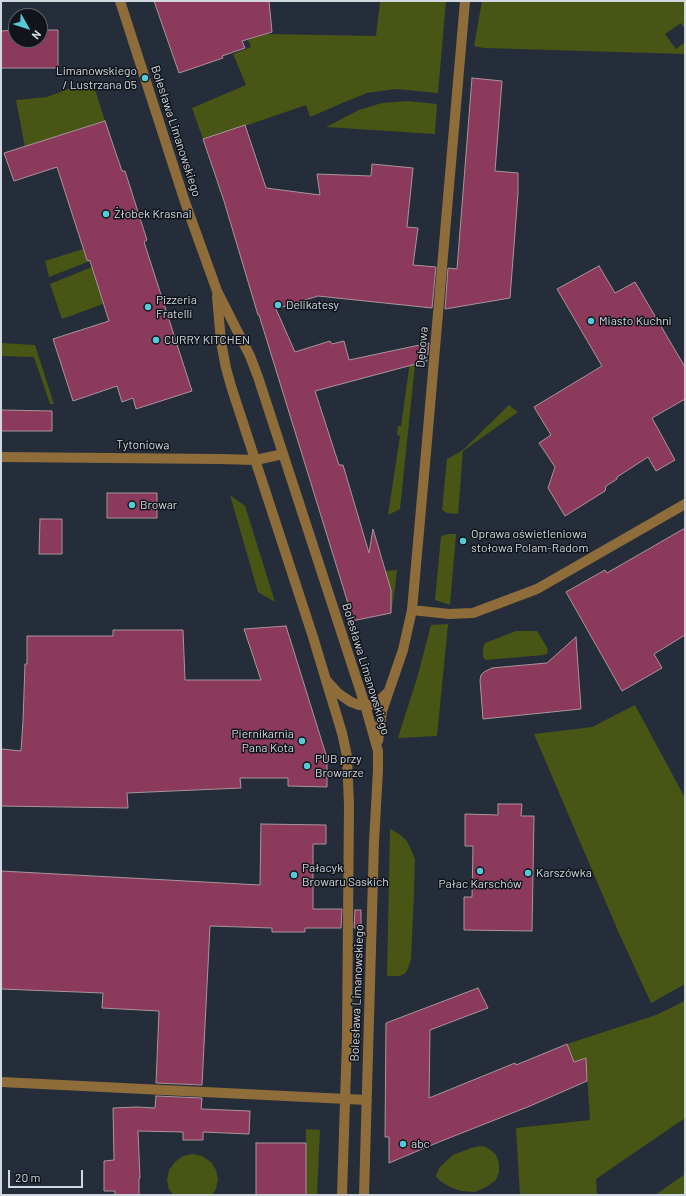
<!DOCTYPE html>
<html>
<head>
<meta charset="utf-8">
<style>
  body { margin:0 }
  #map { position:relative; width:686px; height:1196px; overflow:hidden; background:#252d3a; font-family:Barlow,sans-serif }
  canvas { display:block }
  .frame { position:absolute; inset:0; border:2px solid #d2d8e0; pointer-events:none }
  .north { position:absolute; left:8px; top:8px; width:40px; height:40px; box-sizing:border-box; background:#11151b; border:1px solid #5e636a; border-radius:50%; rotate:129deg; font-size:11px; font-weight:700; line-height:16px; text-align:center; color:#d2d8e0 }
  .north::after { content:''; display:block; margin:auto; width:14px; height:18px; background:#52cbd7; clip-path:polygon(50% 0,100% 100%,50% 72%,0 100%) }
  .scale { position:absolute; left:8px; top:1170px; width:75px; height:18px; box-sizing:border-box; border:2px solid #d2d8e0; border-top:0; padding-left:5px; font-size:12px; line-height:14px; white-space:nowrap; color:#d2d8e0; -webkit-text-stroke:3px #11151b; paint-order:stroke }
</style>
</head>
<body>
<div id="map">
<canvas width="686" height="1196"></canvas>
<div class="frame"></div>
<div class="north">N</div>
<div class="scale">20 m</div>
</div>
<script>
const ctx = document.querySelector('canvas').getContext('2d');
ctx.lineJoin = 'round';
function fillPath(path, color) {
  ctx.fillStyle = color;
  ctx.fill(path, 'evenodd');
}
function poly(rows) {
  const path = new Path2D();
  for (const r of rows) {
    path.moveTo(r[0], r[1]);
    for (let i = 2; i < r.length; i += 2) path.lineTo(r[i], r[i + 1]);
  }
  return path;
}
function trace(path, color, width, dash) {
  ctx.strokeStyle = color;
  ctx.lineWidth = width;
  ctx.lineCap = dash ? 'butt' : 'round';
  ctx.setLineDash(dash || []);
  ctx.stroke(path);
}
function label(font, color, halo, rows, align = 'center') {
  ctx.font = font + ' Barlow,sans-serif';
  ctx.lineWidth = 3;
  ctx.setLineDash([]);
  ctx.textBaseline = 'middle';
  ctx.strokeStyle = halo;
  ctx.fillStyle = color;
  for (const [text, x, y, turn = 0] of rows) {
    ctx.save();
    ctx.translate(x, y);
    ctx.rotate((+turn || 0) * Math.PI / 180);
    ctx.textAlign = isNaN(turn) ? turn : align;
    if (halo) ctx.strokeText(text, 0, 0);
    ctx.fillText(text, 0, 0);
    ctx.restore();
  }
}
const green = poly([
  [366,1,446,1,438,93,396,89,367,93,340,104,310,117,306,105,245,126,245,125,203,139,192,108,246,85,233,54,251,47,248,40,267,34,376,36,380,2],
  [482,1,685,1,685,29,681,23,665,34,676,49,685,42,685,54,484,48,474,46],
  [92,80,105,121,25,147,16,100,47,97],
  [407,101,437,104,435,134,326,127,359,110,382,103],
  [83,249,87,260,90,261,49,277,45,261],
  [92,267,103,304,62,319,50,284],
  [1,343,35,345,54,404,50,404,34,357,1,356],
  [417,345,400,509,388,515,400,436,397,435,398,426,401,426,412,347],
  [509,405,518,412,463,451,458,514,447,513,442,510,447,459,458,453,464,449],
  [230,495,245,506,275,602,258,592],
  [449,534,456,534,450,605,435,600,441,536],
  [397,570,395,588,391,613,385,571],
  [448,624,437,736,398,738,417,678,431,625],
  [516,631,537,631,548,649,547,654,544,655,486,660,483,657,483,648,485,643],
  [635,705,685,798,685,984,651,1003,618,931,534,734,592,727],
  [390,829,399,834,407,841,415,859,414,893,411,959,407,971,404,974,400,976,387,976],
  [685,1001,685,1118,596,1179,597,1195,520,1195,516,1128,590,1120,586,1058,574,1062,567,1044,656,1015],
  [306,1129,320,1130,317,1194,306,1194],
  [481,1146,486,1147,492,1151,496,1155,499,1163,499,1172,496,1180,488,1186,475,1192,461,1191,450,1187,440,1181,436,1176,439,1168,453,1155,471,1148],
  [193,1154,202,1156,211,1162,216,1170,218,1179,216,1189,212,1195,173,1195,169,1189,167,1180,169,1170,175,1162,183,1156],
  [685,1174,685,1195,655,1195,668,1186]
]);
const building = poly([
  [154,1,269,1,272,32,242,41,245,48,222,56,223,58,179,73,154,1],
  [16,30,16,40,40,40,40,30,58,30,58,68,1,68,1,31,16,30],
  [472,78,502,81,495,171,518,173,518,193,510,298,445,309,448,268,457,269,472,78],
  [105,121,122,171,125,171,147,240,144,242,192,391,136,409,133,398,122,402,117,386,73,401,53,339,109,321,90,261,87,260,57,167,14,181,4,153,105,121],
  [245,125,266,188,320,195,317,174,371,176,372,164,413,168,407,227,418,228,413,265,436,267,432,308,318,296,276,309,295,352,330,341,332,344,344,341,349,360,429,343,427,361,315,391,339,465,343,465,369,553,373,529,391,590,391,613,352,621,347,600,259,315,258,315,224,201,203,139,245,125],
  [599,266,615,293,635,282,685,367,685,399,652,418,675,460,656,471,648,457,617,477,617,479,606,486,605,491,565,516,548,488,555,467,539,443,551,435,534,407,602,366,557,289,599,266],
  [1,410,52,411,52,431,1,431,1,410],
  [107,493,157,493,157,518,107,518,107,493],
  [40,519,62,519,62,554,39,554,40,519],
  [685,528,685,635,654,654,662,668,622,691,566,592,605,570,607,573,685,528],
  [286,626,327,758,327,787,288,786,288,778,240,778,241,788,127,793,128,808,1,806,1,749,21,751,23,721,25,664,27,664,27,636,113,636,113,630,183,630,185,680,261,680,244,629,286,626],
  [576,637,581,709,483,719,480,680,481,675,484,672,492,668,547,663,576,637],
  [498,804,522,804,521,816,534,816,532,931,464,930,464,897,472,897,473,846,465,846,465,814,498,815,498,804],
  [261,824,326,825,326,844,313,844,313,909,342,909,341,928,305,928,305,932,272,932,272,928,210,926,202,1085,156,1083,159,1011,102,1008,103,993,1,989,1,871,260,885,261,824],
  [355,910,361,910,361,928,354,928,355,910],
  [478,988,488,1008,430,1030,429,1098,515,1063,516,1065,567,1044,574,1062,586,1058,587,1081,530,1106,439,1142,389,1163,389,1137,385,1137,386,1023,478,988],
  [156,1096,202,1098,201,1109,250,1111,249,1134,203,1132,203,1140,183,1140,183,1132,138,1131,140,1178,139,1178,139,1195,115,1195,115,1191,104,1191,104,1161,114,1160,113,1108,137,1107,155,1108,156,1096],
  [256,1143,306,1143,306,1195,256,1195,256,1143]
]);
const minor = poly([
  [120,1,185,202,217,291,250,356,258,377,365,705,378,751,378,770,374,842,364,1195],
  [217,296,221,342,226,368,231,386,313,637,342,733,347,756,349,805,347,1039,342,1195],
  [1,457,219,459,256,460,283,454],
  [412,610,449,614,473,613,537,589,685,504],
  [328,682,338,693,345,698,351,702,359,705,371,705,380,700,387,693],
  [378,741,382,711,403,650,412,610,427,441,465,1],
  [1,1082,367,1100]
]);
const markers = [
  [145,78,4,"#52cbd7"],
  [106,214,4,"#52cbd7"],
  [278,305,4,"#52cbd7"],
  [148,307,4,"#52cbd7"],
  [591,321,4,"#52cbd7"],
  [156,340,4,"#52cbd7"],
  [132,505,4,"#52cbd7"],
  [463,541,4,"#52cbd7"],
  [302,741,4,"#52cbd7"],
  [307,766,4,"#52cbd7"],
  [480,871,4,"#52cbd7"],
  [528,873,4,"#52cbd7"],
  [294,875,4,"#52cbd7"],
  [403,1144,4,"#52cbd7"]
];
const poiNames = [
  ["Limanowskiego",137,71,"right"],
  ["/ Lustrzana 05",137,85,"right"],
  ["Żłobek Krasnal",114,214],
  ["Pizzeria",156,300],
  ["Fratelli",156,314],
  ["Delikatesy",286,305],
  ["Miasto Kuchni",599,321],
  ["CURRY KITCHEN",164,340],
  ["Browar",140,505],
  ["Oprawa oświetleniowa",471,534],
  ["stołowa Polam-Radom",471,548],
  ["Piernikarnia",294,734,"right"],
  ["Pana Kota",294,748,"right"],
  ["PUB przy",315,759],
  ["Browarze",315,773],
  ["Pałacyk",302,868],
  ["Browaru Saskich",302,882],
  ["Karszówka",536,873],
  ["Pałac Karschów",480,884,"center"],
  ["abc",411,1144]
];
const streetNames = [
  ["Bolesława Limanowskiego",176,131,72],
  ["Dębowa",422,347,-85],
  ["Tytoniowa",143,445,1],
  ["Bolesława Limanowskiego",366,669,73],
  ["Bolesława Limanowskiego",357,993,-88]
];
fillPath(green, '#485515');
fillPath(building, '#8c3a5b');
trace(building, '#a9959b', 1);
trace(minor, '#8e6d3b', 10);
for (const [x, y, r, color] of markers) {
  const dot = new Path2D();
  dot.arc(x, y, r, 0, 2 * Math.PI);
  ctx.fillStyle = color;
  ctx.fill(dot);
  trace(dot, '#11151b', 1.5);
}
label('12px', '#d2d8e0', '#11151b', poiNames, 'left');
label('12px', '#d2d8e0', '#11151b', streetNames);
</script>
</body>
</html>
